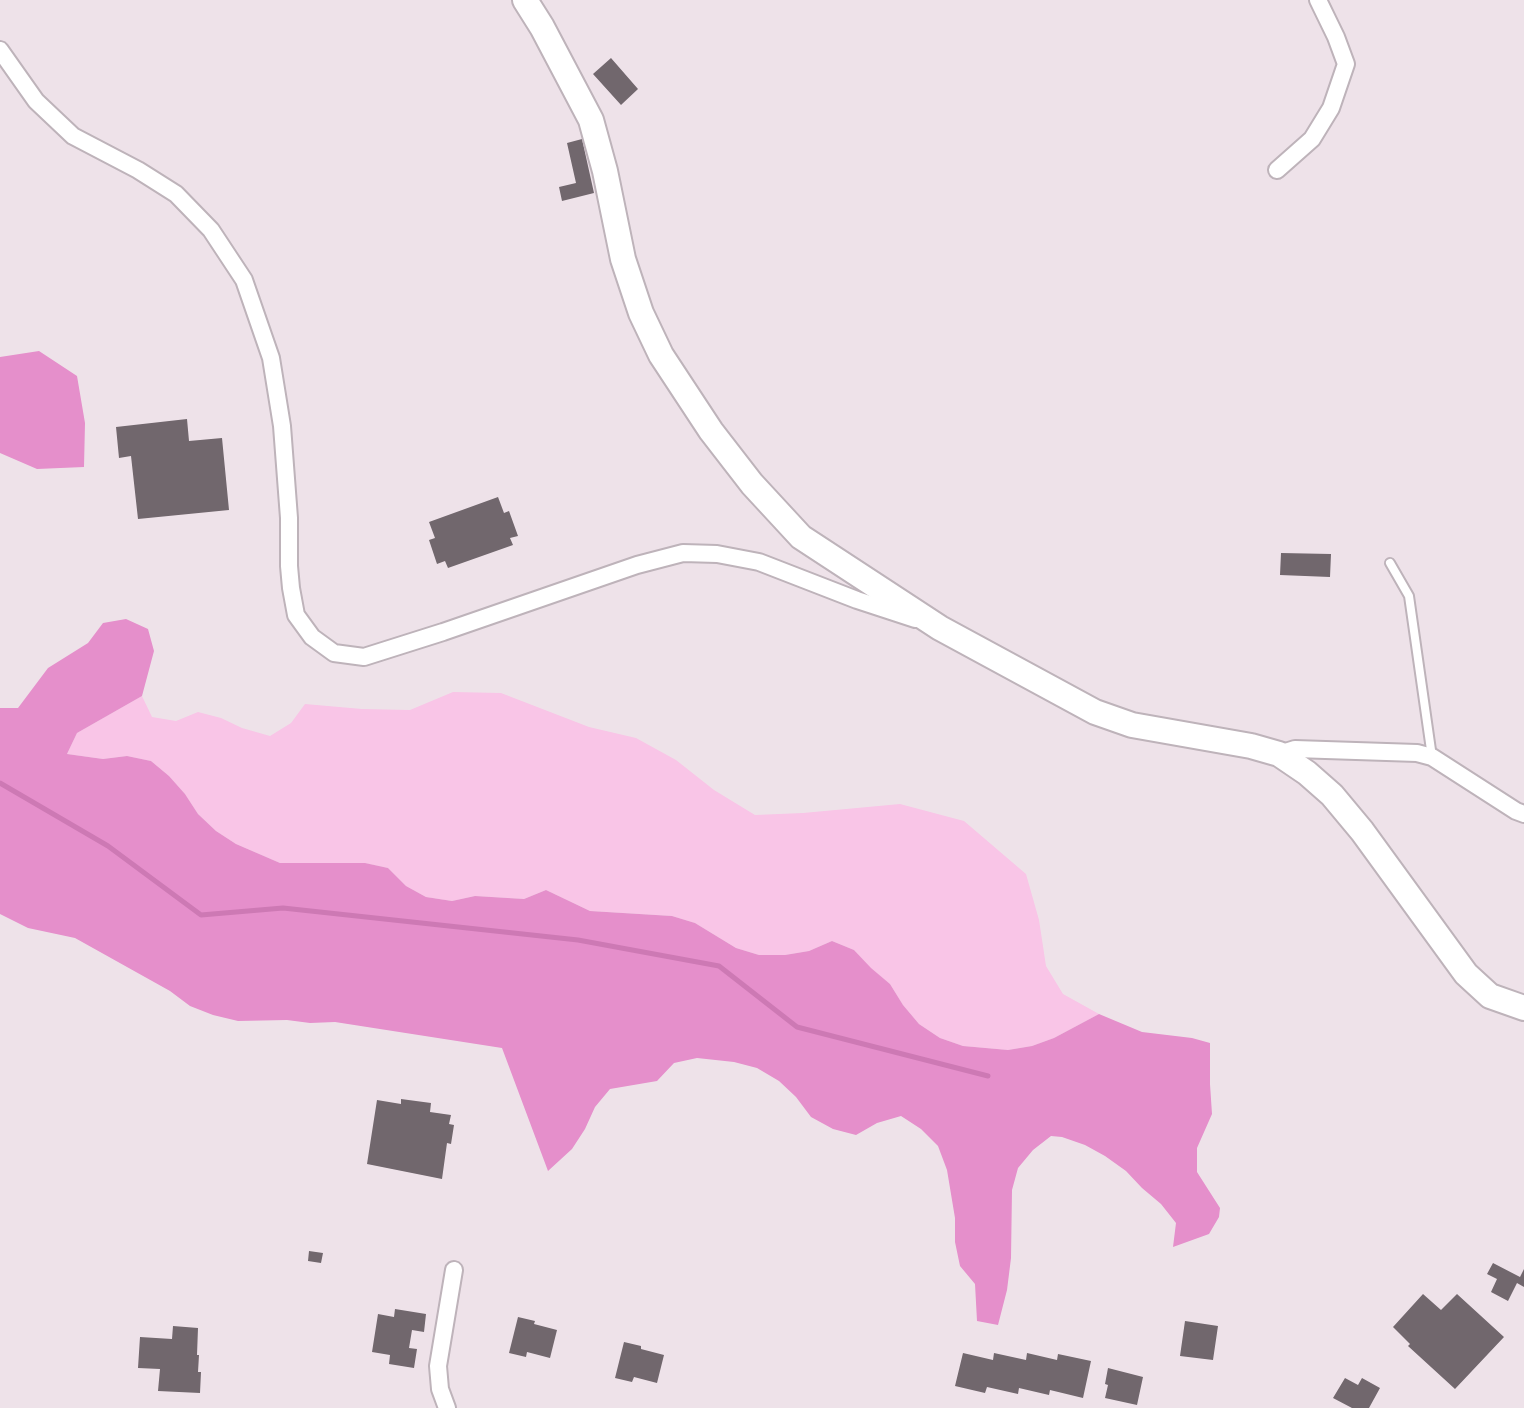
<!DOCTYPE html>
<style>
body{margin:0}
canvas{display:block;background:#eee2e9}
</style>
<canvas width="1524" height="1408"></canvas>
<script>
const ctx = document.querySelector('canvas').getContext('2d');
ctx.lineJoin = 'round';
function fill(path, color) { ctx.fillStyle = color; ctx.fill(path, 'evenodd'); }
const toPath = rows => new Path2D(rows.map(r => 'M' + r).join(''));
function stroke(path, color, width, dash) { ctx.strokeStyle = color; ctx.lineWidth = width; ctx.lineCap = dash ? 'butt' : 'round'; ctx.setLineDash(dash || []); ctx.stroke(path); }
fill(toPath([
 [453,692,501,693,589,727,636,738,676,760,714,790,755,815,803,813,900,804,964,821,1026,874,1039,920,1046,966,1063,994,1099,1014,1054,1038,1032,1046,1008,1050,963,1046,940,1038,919,1024,903,1005,890,984,870,968,854,950,832,941,809,951,785,955,759,955,736,948,695,923,672,916,590,911,546,890,524,899,475,896,452,901,426,897,406,886,388,868,364,863,280,863,236,844,216,831,198,814,185,794,169,776,151,761,127,756,103,759,67,754,77,733,142,696,152,717,176,721,198,712,221,718,242,728,270,736,291,723,305,704,362,709,410,710]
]), '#f9c5e7');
fill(toPath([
 [39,351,77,376,85,423,84,467,37,469,0,453,0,357],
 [126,619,148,629,154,651,142,696,77,733,67,754,103,759,127,756,151,761,169,776,185,794,198,814,216,831,236,844,280,863,365,863,388,868,406,886,426,897,452,901,475,896,524,899,546,890,590,911,672,916,695,923,736,948,759,955,785,955,809,951,832,941,854,950,871,968,890,984,903,1005,919,1024,940,1038,963,1046,1008,1050,1032,1046,1054,1038,1099,1014,1142,1032,1192,1038,1210,1043,1210,1084,1212,1114,1197,1148,1197,1172,1220,1208,1219,1217,1209,1234,1173,1247,1176,1223,1161,1204,1142,1188,1126,1171,1105,1156,1085,1145,1062,1137,1051,1136,1033,1150,1018,1168,1012,1190,1011,1258,1007,1290,998,1325,977,1321,975,1284,960,1266,955,1242,955,1218,947,1170,938,1146,921,1129,901,1116,877,1123,856,1135,833,1129,811,1117,796,1097,779,1081,757,1068,734,1062,697,1058,674,1063,657,1081,610,1089,595,1107,585,1129,572,1149,548,1171,502,1048,335,1022,310,1023,287,1020,238,1021,213,1015,190,1006,170,991,75,938,28,928,0,914,0,708,18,708,48,668,88,643,103,623]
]), '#e58fcb');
stroke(toPath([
 [0,783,108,846,201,915,283,908,578,940,719,966,797,1027,988,1076]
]), '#cd79b4', 5);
fill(toPath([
 [611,58,638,89,621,105,593,74],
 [582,139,594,193,562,201,559,187,576,183,567,143],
 [187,419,189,441,222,438,229,510,138,519,131,456,119,458,116,427],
 [498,497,504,513,509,511,518,536,510,538,513,545,448,568,445,561,437,564,429,540,435,538,429,522],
 [1281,553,1331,554,1330,577,1280,575],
 [401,1099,431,1103,430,1112,451,1115,449,1124,454,1125,451,1144,447,1143,442,1179,367,1164,377,1100,401,1104],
 [309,1251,323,1253,321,1263,308,1261],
 [1493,1263,1520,1277,1524,1269,1524,1287,1517,1283,1508,1301,1491,1292,1497,1279,1487,1274],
 [1423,1294,1441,1310,1457,1294,1504,1337,1455,1389,1408,1346,1410,1344,1393,1327],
 [395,1309,426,1314,424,1332,412,1330,409,1348,417,1349,414,1368,389,1364,390,1355,372,1352,378,1314,394,1317],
 [518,1317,535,1321,534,1324,557,1330,550,1358,527,1352,526,1357,509,1353],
 [1185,1321,1218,1326,1213,1360,1180,1356],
 [173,1326,198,1328,197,1355,199,1355,198,1372,201,1372,200,1393,158,1391,160,1369,138,1368,140,1337,172,1339],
 [624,1342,641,1346,641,1349,664,1355,657,1383,634,1377,632,1382,615,1378],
 [963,1353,993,1360,994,1353,1026,1360,1027,1353,1057,1360,1058,1354,1091,1361,1083,1398,1050,1390,1049,1395,1019,1388,1018,1394,987,1387,985,1393,955,1386],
 [1108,1368,1143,1377,1137,1405,1105,1398,1108,1385,1105,1384],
 [1345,1378,1358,1385,1362,1378,1380,1388,1369,1408,1352,1408,1333,1398]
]), '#71676d');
const lane = toPath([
 [1390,563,1409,596,1432,757]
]);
const street = toPath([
 [0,50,36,101,73,136,138,170,176,194,211,230,244,280,271,358,282,426,289,518,289,566,291,588,296,615,312,637,334,653,364,657,443,632,637,565,683,553,717,554,759,562,857,600,915,619],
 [1277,170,1312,139,1331,108,1346,64,1336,37,1318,0],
 [1279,754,1295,749,1417,753,1432,757,1516,811,1524,814],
 [447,1408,440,1389,438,1366,454,1270]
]);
const secondary = toPath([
 [525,0,542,27,591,120,605,171,623,259,641,313,661,355,711,431,752,484,801,537,940,628,1095,712,1132,725,1251,746,1279,754,1307,773,1332,795,1362,831,1466,974,1490,996,1524,1008]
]);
stroke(lane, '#beb3ba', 12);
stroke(street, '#beb3ba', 20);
stroke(secondary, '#beb3ba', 28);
stroke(lane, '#fff', 8);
stroke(street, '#fff', 16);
stroke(secondary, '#fff', 24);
</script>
